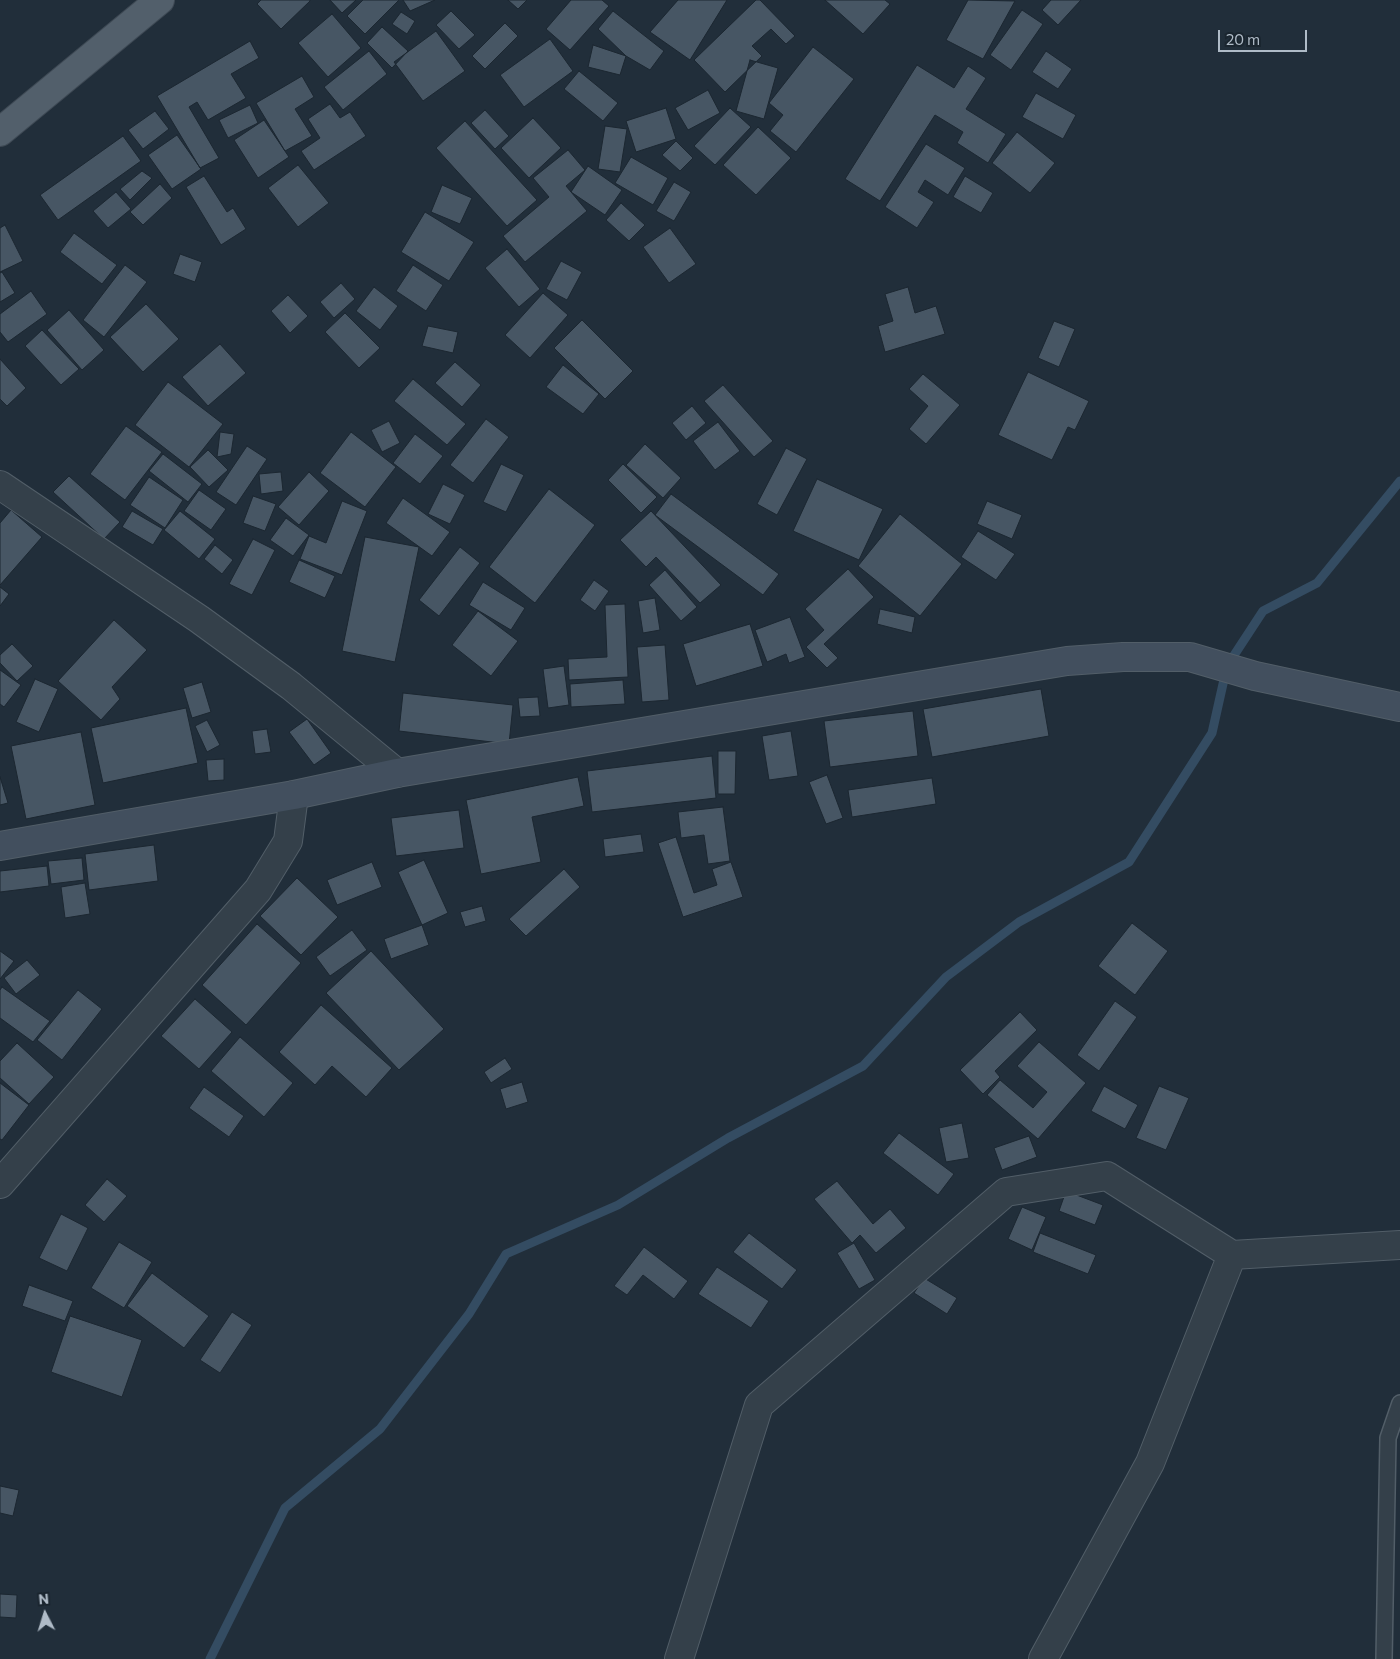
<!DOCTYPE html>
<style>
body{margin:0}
#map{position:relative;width:1400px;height:1659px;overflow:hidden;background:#212e3a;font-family:Commissioner,sans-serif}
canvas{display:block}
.north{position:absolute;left:20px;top:1589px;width:50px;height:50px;-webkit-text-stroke:4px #1a252f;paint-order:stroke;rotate:355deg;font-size:14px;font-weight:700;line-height:20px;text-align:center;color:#afbbc7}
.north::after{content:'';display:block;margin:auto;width:18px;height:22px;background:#afbbc7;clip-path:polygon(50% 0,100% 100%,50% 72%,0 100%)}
.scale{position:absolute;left:1218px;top:30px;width:89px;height:22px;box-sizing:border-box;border:2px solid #afbbc7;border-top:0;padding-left:6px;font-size:15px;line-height:18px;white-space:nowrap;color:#afbbc7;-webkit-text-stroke:4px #1a252f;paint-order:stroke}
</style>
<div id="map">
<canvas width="1400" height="1659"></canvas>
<div class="north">N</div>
<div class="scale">20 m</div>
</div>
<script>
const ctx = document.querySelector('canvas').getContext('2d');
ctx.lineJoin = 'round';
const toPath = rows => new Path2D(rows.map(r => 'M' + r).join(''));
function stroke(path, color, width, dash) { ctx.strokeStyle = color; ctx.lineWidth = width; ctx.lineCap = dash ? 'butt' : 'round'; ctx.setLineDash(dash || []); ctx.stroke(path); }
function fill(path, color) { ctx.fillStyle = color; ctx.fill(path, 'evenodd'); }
stroke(toPath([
 [210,1659,285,1508,380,1429,469,1314,506,1254,618,1205,728,1138,863,1066,946,977,1019,922,1129,862,1212,733,1227,666,1263,611,1317,583,1400,481]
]), '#344c62', 9);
const building = toPath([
 [261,0,310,0,310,1,281,29,257,4,261,0],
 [330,0,356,0,342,13,330,0],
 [363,0,399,0,365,34,347,16,363,0],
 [403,0,435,0,410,11,403,0],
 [508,0,527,0,518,9,508,0],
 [571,0,602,0,609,6,570,50,546,29,571,0],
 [678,0,727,0,690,60,650,32,678,0],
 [756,0,760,0,795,36,786,44,771,29,752,46,762,56,725,92,694,60,756,0],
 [825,0,885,0,890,4,863,34,825,0],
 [968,0,1015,1,983,59,946,40,968,0],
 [1051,0,1081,0,1058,25,1042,10,1051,0],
 [1022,10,1043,24,1011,70,990,55,1022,10],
 [451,11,475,35,459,49,436,25,451,11],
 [613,11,664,51,650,70,626,56,598,29,613,11],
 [401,12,415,21,407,34,392,24,401,12],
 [332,14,361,48,328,77,298,43,332,14],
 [505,23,518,36,485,69,472,56,505,23],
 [382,27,408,51,392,68,367,43,382,27],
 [436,31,465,71,423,101,394,62,436,31],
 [550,39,573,71,524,107,500,75,550,39],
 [250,41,259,58,231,74,246,98,208,120,197,102,189,107,219,158,200,168,157,96,250,41],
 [593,45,626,56,620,75,588,67,593,45],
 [813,47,854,79,796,152,770,131,783,115,769,103,813,47],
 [369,51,387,74,343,110,324,87,369,51],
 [1046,51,1072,69,1058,89,1032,72,1046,51],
 [750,60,778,68,764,119,736,111,750,60],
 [917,65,954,88,968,66,986,78,966,109,1006,134,988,163,957,143,963,132,935,115,880,201,845,179,917,65],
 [579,71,618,103,603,121,564,89,579,71],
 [302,76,314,97,295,109,312,136,285,151,256,103,302,76],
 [708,90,720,113,688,130,675,108,708,90],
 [1036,93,1076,115,1063,139,1022,117,1036,93],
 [330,104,340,118,350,112,366,136,314,170,301,151,320,138,308,119,330,104],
 [250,105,258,123,228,138,219,120,250,105],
 [666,108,676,139,636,152,626,121,666,108],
 [730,108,751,127,715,165,694,146,730,108],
 [485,110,509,136,495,149,471,123,485,110],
 [155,111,169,129,143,149,128,130,155,111],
 [533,118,561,148,529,178,501,148,533,118],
 [264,120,289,157,258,178,234,140,264,120],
 [465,121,537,200,507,226,436,148,465,121],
 [605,126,627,129,620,172,598,169,605,126],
 [758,127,791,158,756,195,723,165,758,127],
 [1017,132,1055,163,1030,193,992,163,1017,132],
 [177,135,201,169,172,189,148,155,177,135],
 [123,136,141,161,58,220,40,195,123,136],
 [676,141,693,158,680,171,662,155,676,141],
 [926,144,965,168,948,195,925,180,918,192,934,202,917,228,885,207,926,144],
 [568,150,585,170,566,186,587,211,525,262,503,236,549,197,533,178,568,150],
 [631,157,668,178,653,205,615,183,631,157],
 [298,165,329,203,298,227,268,188,298,165],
 [588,166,622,190,605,215,571,192,588,166],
 [142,171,152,178,130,200,120,189,142,171],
 [204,176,227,212,233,208,246,229,221,245,186,187,204,176],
 [965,176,993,193,981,213,953,197,965,176],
 [674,182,691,192,674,221,656,211,674,182],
 [160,184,172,198,143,225,130,212,160,184],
 [442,185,472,198,460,224,431,212,442,185],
 [116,192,131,209,108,228,93,211,116,192],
 [621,203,645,225,629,241,606,220,621,203],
 [425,212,474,242,449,281,401,252,425,212],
 [5,225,23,261,0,272,0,228,5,225],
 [670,228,696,264,669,283,643,247,670,228],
 [74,233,117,265,102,284,60,252,74,233],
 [507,249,540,289,519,307,485,268,507,249],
 [180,254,202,262,195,282,173,274,180,254],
 [561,261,582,272,567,300,546,289,561,261],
 [125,265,147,282,104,337,83,320,125,265],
 [413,265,443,285,426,311,396,291,413,265],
 [2,272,15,293,0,302,0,273,2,272],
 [341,283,355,299,334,318,320,302,341,283],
 [374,287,398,306,380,330,356,311,374,287],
 [908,287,915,313,936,306,945,334,885,352,878,326,893,321,885,294,908,287],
 [31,291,47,314,8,342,0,332,0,314,31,291],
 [543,293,568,315,530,358,505,335,543,293],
 [288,295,308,316,290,333,271,311,288,295],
 [146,304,179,339,143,372,110,337,146,304],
 [69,310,104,350,82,370,47,330,69,310],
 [345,313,380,348,359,368,325,332,345,313],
 [582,320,633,371,605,399,554,348,582,320],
 [1054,321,1075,329,1059,367,1038,358,1054,321],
 [428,326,458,332,453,353,422,346,428,326],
 [42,330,79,369,61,385,25,346,42,330],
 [220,344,246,373,208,406,182,377,220,344],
 [0,359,26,388,7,406,0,399,0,359],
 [455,362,481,385,462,407,435,383,455,362],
 [563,365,599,394,583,414,546,387,563,365],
 [1028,372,1089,401,1075,430,1068,427,1052,460,998,435,1028,372],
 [923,374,960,405,926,444,909,429,928,406,909,389,923,374],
 [413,379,466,424,447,445,394,401,413,379],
 [168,382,223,424,189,467,135,425,168,382],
 [723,385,773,441,754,457,704,401,723,385],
 [692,406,706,423,686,440,672,423,692,406],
 [486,419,509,437,473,483,450,465,486,419],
 [389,421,400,443,382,452,371,430,389,421],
 [718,422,740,451,715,470,693,441,718,422],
 [126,426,162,452,125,500,90,474,126,426],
 [220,432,234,434,231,454,217,457,220,432],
 [351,432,396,467,365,507,320,473,351,432],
 [415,434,443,456,420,484,393,463,415,434],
 [645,444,681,478,663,498,626,465,645,444],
 [247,446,267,459,236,505,216,492,247,446],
 [786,448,807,459,777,515,757,504,786,448],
 [208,450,228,470,209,487,190,467,208,450],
 [163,454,202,484,188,502,149,471,163,454],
 [501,464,524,475,506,512,483,502,501,464],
 [623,464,657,497,641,513,608,480,623,464],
 [281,472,283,491,261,494,259,474,281,472],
 [309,472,329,491,299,525,278,507,309,472],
 [69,476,120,522,104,539,53,492,69,476],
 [149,477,183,500,165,528,130,505,149,477],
 [817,479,883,509,859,560,793,531,817,479],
 [443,484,465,495,450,524,428,514,443,484],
 [549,489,595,525,535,603,489,567,549,489],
 [199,490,226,509,211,530,184,511,199,490],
 [671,494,779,574,763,595,655,515,671,494],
 [253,496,276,504,265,531,243,523,253,496],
 [403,498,450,532,432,556,386,523,403,498],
 [342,501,367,511,342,575,300,559,309,536,326,543,342,501],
 [987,501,1022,515,1012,539,977,524,987,501],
 [11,510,42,537,0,585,0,523,11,510],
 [132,511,163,529,153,545,122,527,132,511],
 [180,511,215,539,199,559,164,530,180,511],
 [651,511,721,585,700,603,656,557,646,567,620,540,651,511],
 [900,514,962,564,920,616,858,566,900,514],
 [286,518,309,535,293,556,270,540,286,518],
 [978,531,1015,554,996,580,961,557,978,531],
 [365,537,419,547,395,662,342,651,365,537],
 [253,539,275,550,252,595,229,584,253,539],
 [215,545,233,560,222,574,204,559,215,545],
 [460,547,480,563,439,616,419,600,460,547],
 [299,560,335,576,325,598,289,582,299,560],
 [848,569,874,597,824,644,838,658,827,668,806,647,824,630,805,609,848,569],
 [665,570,697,607,681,621,649,585,665,570],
 [594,580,609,591,595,611,580,600,594,580],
 [483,582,525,608,511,630,469,605,483,582],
 [0,587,9,594,0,606,0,587],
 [655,598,660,630,643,633,638,601,655,598],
 [625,604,628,677,569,680,568,659,607,657,605,605,625,604],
 [880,609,915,617,912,633,877,624,880,609],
 [478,611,518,641,491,676,452,645,478,611],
 [790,617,805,657,789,663,786,654,767,662,755,630,790,617],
 [114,620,147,650,112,687,120,699,101,720,58,681,114,620],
 [750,624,763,666,696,686,683,644,750,624],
 [12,644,33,666,17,681,0,663,0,655,12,644],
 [665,645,669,700,642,702,637,647,665,645],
 [564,666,569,705,548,708,543,669,564,666],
 [0,670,21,685,4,707,0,704,0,670],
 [35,679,58,689,39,732,16,722,35,679],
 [623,680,625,704,571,707,570,684,623,680],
 [202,682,211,712,192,718,183,688,202,682],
 [1041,689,1049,736,932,757,923,709,1041,689],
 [403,693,513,705,509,744,399,731,403,693],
 [538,697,540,716,520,717,518,698,538,697],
 [186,708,198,763,103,783,91,728,186,708],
 [913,711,918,756,830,767,824,721,913,711],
 [307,719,331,753,314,765,289,732,307,719],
 [207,720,220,745,207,752,195,726,207,720],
 [267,729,271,752,255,754,252,731,267,729],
 [791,731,798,776,769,780,762,736,791,731],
 [81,732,95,805,26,819,11,746,81,732],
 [718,751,736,751,735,794,718,794,718,751],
 [712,756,716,798,592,812,587,771,712,756],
 [224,759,224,780,208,781,206,760,224,759],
 [827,775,843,818,826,824,809,782,827,775],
 [0,777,8,803,0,805,0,777],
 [578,777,584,806,532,817,541,862,481,874,466,800,578,777],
 [932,778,936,804,852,817,848,790,932,778],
 [723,807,730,861,708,864,704,835,681,838,678,812,723,807],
 [459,810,464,848,396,856,391,818,459,810],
 [641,834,644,852,605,857,603,839,641,834],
 [676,837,694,893,717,885,712,869,731,862,743,897,683,917,658,843,676,837],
 [154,845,158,881,89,890,85,854,154,845],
 [82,858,84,880,51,884,48,861,82,858],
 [424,860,448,913,422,925,398,872,424,860],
 [372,862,382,887,337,905,327,880,372,862],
 [47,866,49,886,0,892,0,871,47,866],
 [564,869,580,887,526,936,509,919,564,869],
 [297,878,338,917,301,955,260,916,297,878],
 [85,883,90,914,65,918,61,887,85,883],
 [482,906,486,921,465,927,460,912,482,906],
 [1132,923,1168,951,1135,995,1098,966,1132,923],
 [257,924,301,963,246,1025,202,985,257,924],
 [422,925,429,945,391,959,384,939,422,925],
 [352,930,367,950,330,976,316,957,352,930],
 [0,951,14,961,0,979,0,951],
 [371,951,444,1029,399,1070,326,993,371,951],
 [27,960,40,975,16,994,4,978,27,960],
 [2,987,50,1021,33,1042,0,1018,0,990,2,987],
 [78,990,102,1009,62,1060,37,1040,78,990],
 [195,999,232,1032,199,1069,161,1036,195,999],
 [1115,1001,1137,1017,1099,1071,1077,1055,1115,1001],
 [321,1005,392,1068,366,1097,332,1066,315,1085,279,1052,321,1005],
 [1020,1012,1037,1030,995,1071,1000,1077,983,1094,960,1070,1020,1012],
 [240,1037,293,1083,264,1117,211,1071,240,1037],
 [1039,1042,1086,1083,1038,1139,987,1095,1000,1080,1033,1108,1047,1092,1017,1066,1039,1042],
 [17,1043,54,1077,29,1104,0,1078,0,1061,17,1043],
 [505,1058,512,1069,491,1083,484,1072,505,1058],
 [522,1082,528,1102,506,1109,500,1089,522,1082],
 [0,1083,29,1105,2,1140,0,1139,0,1083],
 [1104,1086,1138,1105,1125,1129,1091,1111,1104,1086],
 [1159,1086,1189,1098,1166,1150,1136,1138,1159,1086],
 [204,1087,244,1116,229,1137,189,1108,204,1087],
 [962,1123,969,1158,946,1162,939,1128,962,1123],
 [899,1133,954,1174,938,1195,883,1153,899,1133],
 [1029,1136,1037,1157,1002,1170,994,1148,1029,1136],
 [107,1179,127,1196,104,1222,85,1205,107,1179],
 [837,1181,873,1224,890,1209,906,1228,876,1253,860,1235,852,1243,814,1199,837,1181],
 [1066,1191,1103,1205,1095,1225,1059,1211,1066,1191],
 [1022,1207,1046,1217,1032,1250,1008,1239,1022,1207],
 [61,1214,88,1228,67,1271,39,1258,61,1214],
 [749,1233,797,1270,782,1289,733,1252,749,1233],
 [1040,1233,1096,1255,1088,1274,1033,1252,1040,1233],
 [119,1242,152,1262,124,1308,91,1288,119,1242],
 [854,1243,875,1280,859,1289,837,1253,854,1243],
 [644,1247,688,1281,674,1299,643,1275,627,1295,614,1286,644,1247],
 [717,1267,769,1301,751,1328,698,1294,717,1267],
 [152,1273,209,1316,184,1348,127,1306,152,1273],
 [924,1278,957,1298,947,1314,914,1293,924,1278],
 [29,1285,73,1301,65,1321,22,1306,29,1285],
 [232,1312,252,1325,220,1373,200,1360,232,1312],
 [70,1316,142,1340,122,1397,51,1372,70,1316],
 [0,1486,19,1490,13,1516,0,1513,0,1486],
 [0,1594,17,1595,16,1618,0,1617,0,1594]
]);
fill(building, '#475664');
stroke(building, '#1c2731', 1);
const lane = toPath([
 [1384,1659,1388,1438,1400,1403]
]);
const street = toPath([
 [0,485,199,619,291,686,397,773],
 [0,1184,258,890,288,841,294,795],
 [679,1659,759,1405,1006,1192,1107,1176,1232,1255],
 [1043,1659,1150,1463,1232,1255,1400,1245]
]);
const secondary = toPath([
 [0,846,294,795,397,773,1067,661,1123,657,1190,657,1255,676,1400,707]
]);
const primary = toPath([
 [0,132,160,0]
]);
stroke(lane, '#525e68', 18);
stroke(street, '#525e68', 30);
stroke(secondary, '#525e68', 30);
stroke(primary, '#3e4954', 30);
stroke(lane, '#34404a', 15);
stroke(street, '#34404a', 28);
stroke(secondary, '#424f5e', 28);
stroke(primary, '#525f6b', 28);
</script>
